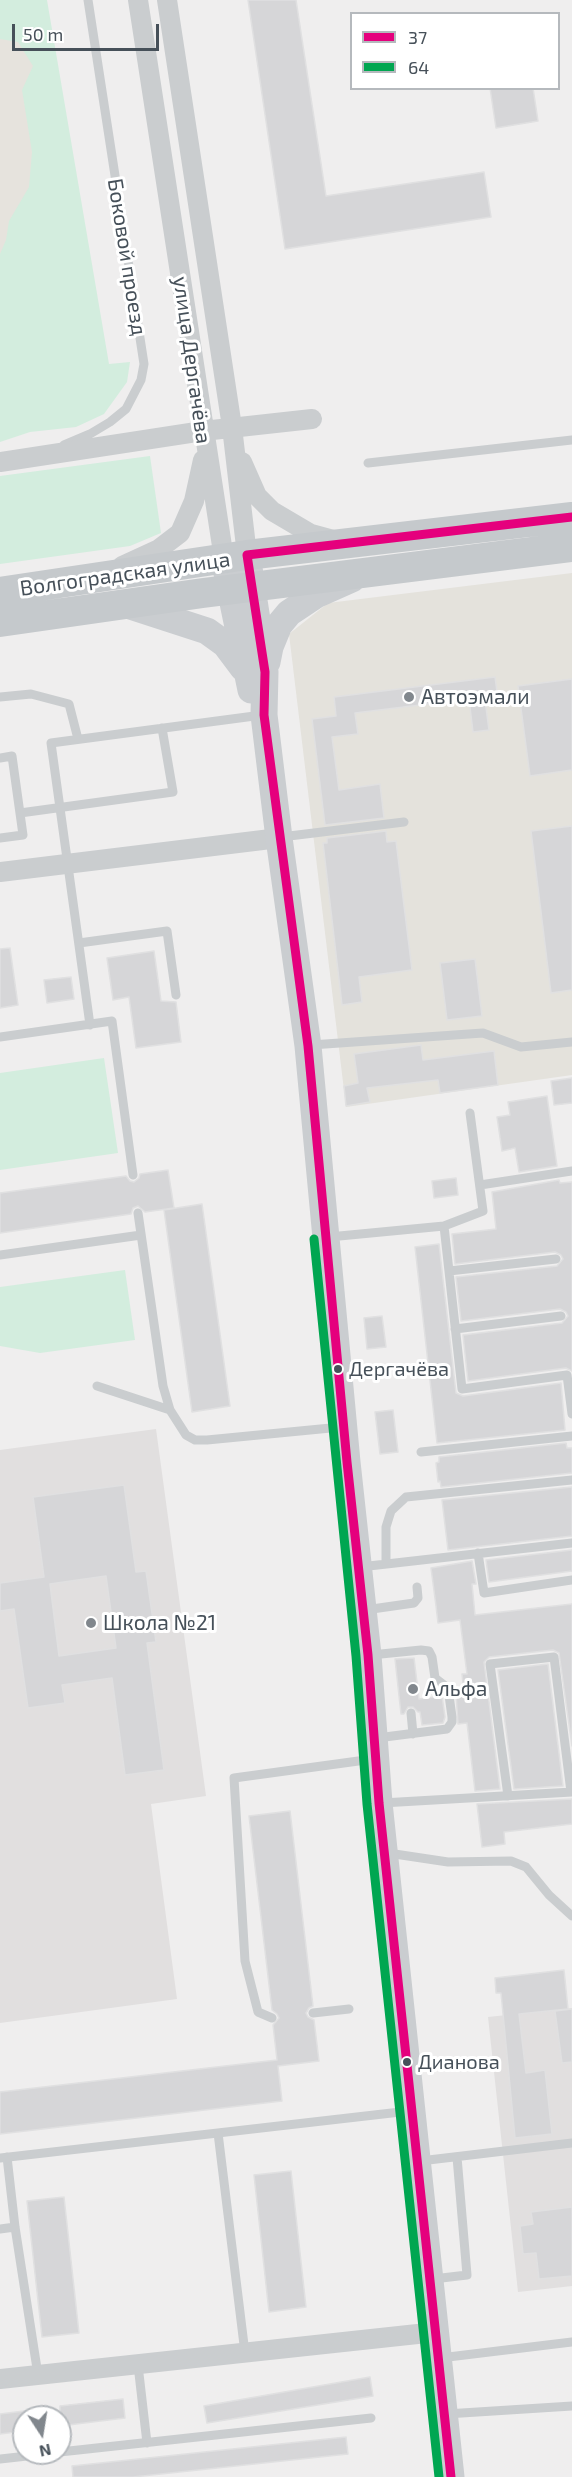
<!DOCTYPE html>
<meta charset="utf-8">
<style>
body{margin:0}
#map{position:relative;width:572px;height:2477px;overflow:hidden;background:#efeeee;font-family:"Exo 2",sans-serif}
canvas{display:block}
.legend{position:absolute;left:350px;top:12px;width:210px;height:78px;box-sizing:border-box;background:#fff;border:2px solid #b5b9bd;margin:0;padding:8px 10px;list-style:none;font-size:18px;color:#465059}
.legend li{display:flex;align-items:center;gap:12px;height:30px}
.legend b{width:30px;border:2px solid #b5b9bd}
.north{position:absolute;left:12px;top:2405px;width:60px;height:60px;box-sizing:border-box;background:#fff;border:2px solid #b5b9bd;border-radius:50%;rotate:168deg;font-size:16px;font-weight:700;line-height:24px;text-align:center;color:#465059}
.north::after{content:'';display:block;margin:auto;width:21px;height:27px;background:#81878d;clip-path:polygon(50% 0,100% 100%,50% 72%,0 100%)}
.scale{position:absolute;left:12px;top:24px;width:147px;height:27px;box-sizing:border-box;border:3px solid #465059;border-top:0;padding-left:8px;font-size:18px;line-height:21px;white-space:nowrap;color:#465059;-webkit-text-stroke:4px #fff;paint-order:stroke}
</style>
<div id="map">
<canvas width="572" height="2477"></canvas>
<ul class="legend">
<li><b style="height:8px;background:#e5007d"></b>37</li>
<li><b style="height:8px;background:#00a651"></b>64</li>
</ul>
<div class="north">N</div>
<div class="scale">50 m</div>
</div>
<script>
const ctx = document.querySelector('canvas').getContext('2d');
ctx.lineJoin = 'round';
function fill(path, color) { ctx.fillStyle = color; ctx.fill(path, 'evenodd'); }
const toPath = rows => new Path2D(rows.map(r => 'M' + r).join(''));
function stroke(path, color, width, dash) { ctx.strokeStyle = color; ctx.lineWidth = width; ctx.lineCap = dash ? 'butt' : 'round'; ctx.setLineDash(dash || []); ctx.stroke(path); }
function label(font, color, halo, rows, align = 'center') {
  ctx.font = font + ' "Exo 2",sans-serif'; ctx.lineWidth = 6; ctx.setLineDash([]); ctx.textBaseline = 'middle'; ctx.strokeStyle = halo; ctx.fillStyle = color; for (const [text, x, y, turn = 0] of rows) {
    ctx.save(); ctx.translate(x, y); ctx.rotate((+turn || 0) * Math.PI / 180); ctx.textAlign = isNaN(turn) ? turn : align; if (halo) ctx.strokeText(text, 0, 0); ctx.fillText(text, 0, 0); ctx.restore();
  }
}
fill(toPath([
 [572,573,572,1075,346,1107,289,634,328,603]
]), '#e4e2dc');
fill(toPath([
 [156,1429,206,1796,151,1804,177,1999,0,2023,0,1450],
 [572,2008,572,2286,518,2292,488,2017]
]), '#e1dfdf');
fill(toPath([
 [0,0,47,0,109,364,130,362,127,382,104,414,76,427,30,432,0,442],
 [150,456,161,533,130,546,0,564,0,476],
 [104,1058,118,1153,0,1170,0,1073],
 [125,1270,135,1340,40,1353,0,1346,0,1287]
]), '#d3edde');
fill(toPath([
 [0,39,18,42,33,66,22,90,32,152,29,187,9,221,6,240,0,254]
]), '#e6e3dd');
const building = toPath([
 [248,0,296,0,326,196,484,172,491,217,285,249,248,0],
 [490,88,533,88,538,121,496,128,490,88],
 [495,677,498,699,485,700,489,730,473,732,469,699,355,713,358,734,332,737,339,790,380,784,384,818,325,825,312,719,336,716,334,697,495,677],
 [572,679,572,770,530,776,518,686,572,679],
 [572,826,572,990,551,993,531,831,572,826],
 [386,831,387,842,396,841,412,970,359,977,362,1002,342,1005,323,843,327,843,327,838,386,831],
 [10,948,18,1005,0,1008,0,949,10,948],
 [154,951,161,1001,176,1002,181,1042,136,1048,129,997,113,1000,107,958,154,951],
 [475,959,482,1016,447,1020,440,963,475,959],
 [71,977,74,999,47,1003,44,980,71,977],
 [421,1045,423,1060,494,1051,498,1085,440,1093,438,1080,367,1088,370,1102,346,1106,344,1086,358,1083,354,1054,421,1045],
 [572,1078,572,1103,554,1105,551,1081,572,1078],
 [547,1096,557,1166,519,1172,515,1148,502,1151,497,1117,510,1115,508,1102,547,1096],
 [168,1170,174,1208,145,1212,138,1206,133,1208,131,1214,0,1233,0,1193,126,1176,130,1181,134,1182,139,1178,140,1174,168,1170],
 [456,1178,458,1195,434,1198,432,1181,456,1178],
 [559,1180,560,1183,572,1182,572,1371,566,1368,468,1381,463,1335,562,1323,568,1316,566,1312,560,1309,461,1321,456,1277,557,1266,563,1259,561,1255,555,1252,455,1264,452,1234,496,1229,492,1192,559,1180],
 [202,1204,230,1406,192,1412,164,1210,202,1204],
 [439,1244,456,1393,463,1396,561,1383,565,1430,437,1443,415,1247,439,1244],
 [382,1316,386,1347,367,1349,364,1318,382,1316],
 [393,1410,398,1452,380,1454,375,1412,393,1410],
 [566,1443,567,1448,572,1448,572,1473,441,1487,440,1481,438,1482,436,1463,439,1462,439,1457,566,1443],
 [124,1485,136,1572,146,1571,156,1642,147,1643,164,1770,125,1775,112,1678,62,1685,65,1703,28,1708,14,1609,0,1611,0,1583,44,1577,33,1497,124,1485],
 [106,1576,116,1648,59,1656,50,1584,106,1576],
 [572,1487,572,1536,448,1550,442,1500,572,1487],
 [572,1550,572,1571,489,1582,486,1560,572,1550],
 [472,1561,476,1584,472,1584,475,1615,572,1604,572,1746,559,1653,553,1650,489,1657,484,1662,500,1789,475,1791,467,1723,458,1724,456,1694,464,1693,462,1674,467,1674,460,1620,438,1623,436,1606,431,1568,472,1561],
 [414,1658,419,1699,442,1696,445,1717,443,1723,422,1725,420,1712,418,1712,413,1707,408,1707,404,1714,401,1714,395,1659,414,1658],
 [548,1664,563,1786,514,1789,498,1670,548,1664],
 [572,1799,572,1824,504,1832,505,1844,482,1847,477,1804,572,1799],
 [290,1811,313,2006,309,2008,306,2013,308,2017,314,2020,319,2061,278,2066,282,2101,0,2134,0,2092,277,2060,273,2025,279,2018,277,2014,272,2010,249,1816,290,1811],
 [564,1970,568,2009,519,2014,526,2073,545,2070,552,2134,515,2138,501,1993,496,1993,495,1978,564,1970],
 [572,2009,572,2062,562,2063,555,2011,572,2009],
 [291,2171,306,2307,269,2312,254,2175,291,2171],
 [64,2197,79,2333,42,2337,27,2201,64,2197],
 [572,2207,572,2276,539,2279,536,2253,523,2254,520,2226,533,2224,531,2212,572,2207],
 [370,2377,373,2396,207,2423,204,2406,370,2377],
 [123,2399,125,2418,60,2426,60,2406,123,2399],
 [24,2411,24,2431,0,2434,0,2414,24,2411],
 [346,2437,348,2454,133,2477,73,2477,72,2466,346,2437]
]);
fill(building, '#d6d6d8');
stroke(building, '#e0e0e1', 1.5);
stroke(toPath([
 [64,445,90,434,110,422,126,409,141,380,144,364,88,0],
 [368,463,572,440],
 [0,697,31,694,69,704,78,739],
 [0,758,12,756,23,835,0,838],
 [20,813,173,792,162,728],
 [281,837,404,822],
 [79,943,167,931,176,995],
 [90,1025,51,743,262,715],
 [0,1037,112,1021,133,1175],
 [311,1045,483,1033,521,1047,572,1042],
 [480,1185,572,1171],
 [138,1213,163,1386,170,1410,186,1435,195,1440,207,1440,341,1427],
 [444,1226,462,1389,567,1375,572,1414],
 [329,1237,444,1226,483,1211,470,1113],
 [0,1255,141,1235],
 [449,1271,556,1259],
 [455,1329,561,1316],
 [97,1386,170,1410],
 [421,1452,572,1436],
 [478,1553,484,1593,572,1580],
 [386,1564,386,1527,391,1511,406,1497,572,1480],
 [360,1567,572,1543],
 [365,1610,414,1603,418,1598,417,1587],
 [371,1655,421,1650,429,1651,432,1657,435,1678,448,1688,452,1717,452,1722,447,1729,377,1738],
 [411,1713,413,1734],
 [508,1796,490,1664,554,1657,571,1792],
 [382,1803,572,1792],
 [388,1853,448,1862,511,1861,526,1867,549,1895,572,1916],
 [313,2013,349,2009],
 [272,2018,258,2012,245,1961,234,1778,373,1759],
 [218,2133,245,2353],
 [7,2157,15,2227,38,2375],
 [0,2158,409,2111],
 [420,2161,572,2143],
 [0,2229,15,2227],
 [433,2279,467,2275,457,2157],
 [440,2358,572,2342],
 [138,2365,147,2443],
 [446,2414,572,2406],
 [60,2452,371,2418],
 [0,2459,54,2453]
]), '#cacdcf', 9);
stroke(toPath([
 [138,0,224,559],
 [167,0,232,427,247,555],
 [0,462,203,431,312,419],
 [242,462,257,496,272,511,311,534,333,540],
 [122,566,159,549,180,533,194,501,203,460],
 [0,872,279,838],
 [0,2379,436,2332]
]), '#cacdcf', 20);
stroke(toPath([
 [247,555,265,672,264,715,279,838,308,1046,347,1462,368,1655,379,1803,451,2477],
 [224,559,251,690],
 [127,605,207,631,225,644,243,668],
 [267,662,270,647,279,625,289,613,316,595,352,579]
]), '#cacdd0', 27);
stroke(toPath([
 [0,592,247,555,572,517],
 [0,622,203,593,572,547]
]), '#c5c9cc', 30);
stroke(toPath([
 [451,2477,379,1803,368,1655,347,1462,308,1046,264,715,265,672,247,555,572,517]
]), '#e5007d', 9);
stroke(toPath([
 [314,1239,356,1656,367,1804,439,2477]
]), '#00a651', 9);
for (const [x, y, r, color] of [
 [409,697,6,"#81878d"],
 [338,1369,5,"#465059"],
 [91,1623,6,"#81878d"],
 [413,1689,6,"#81878d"],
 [407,2062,5,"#465059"]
]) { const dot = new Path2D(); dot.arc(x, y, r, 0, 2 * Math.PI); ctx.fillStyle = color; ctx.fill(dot); stroke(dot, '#fff', 2); }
label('20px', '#465059', '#fff', [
 ["Дергачёва",349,1369],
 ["Дианова",418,2062]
], 'left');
label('21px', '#465059', '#fff', [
 ["Боковой проезд",127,257,81],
 ["улица Дергачёва",192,360,82],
 ["Волгоградская улица",125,574,-8]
]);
label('21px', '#465059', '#fff', [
 ["Автоэмали",421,697],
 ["Школа №21",103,1623],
 ["Альфа",425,1689]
], 'left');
</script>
